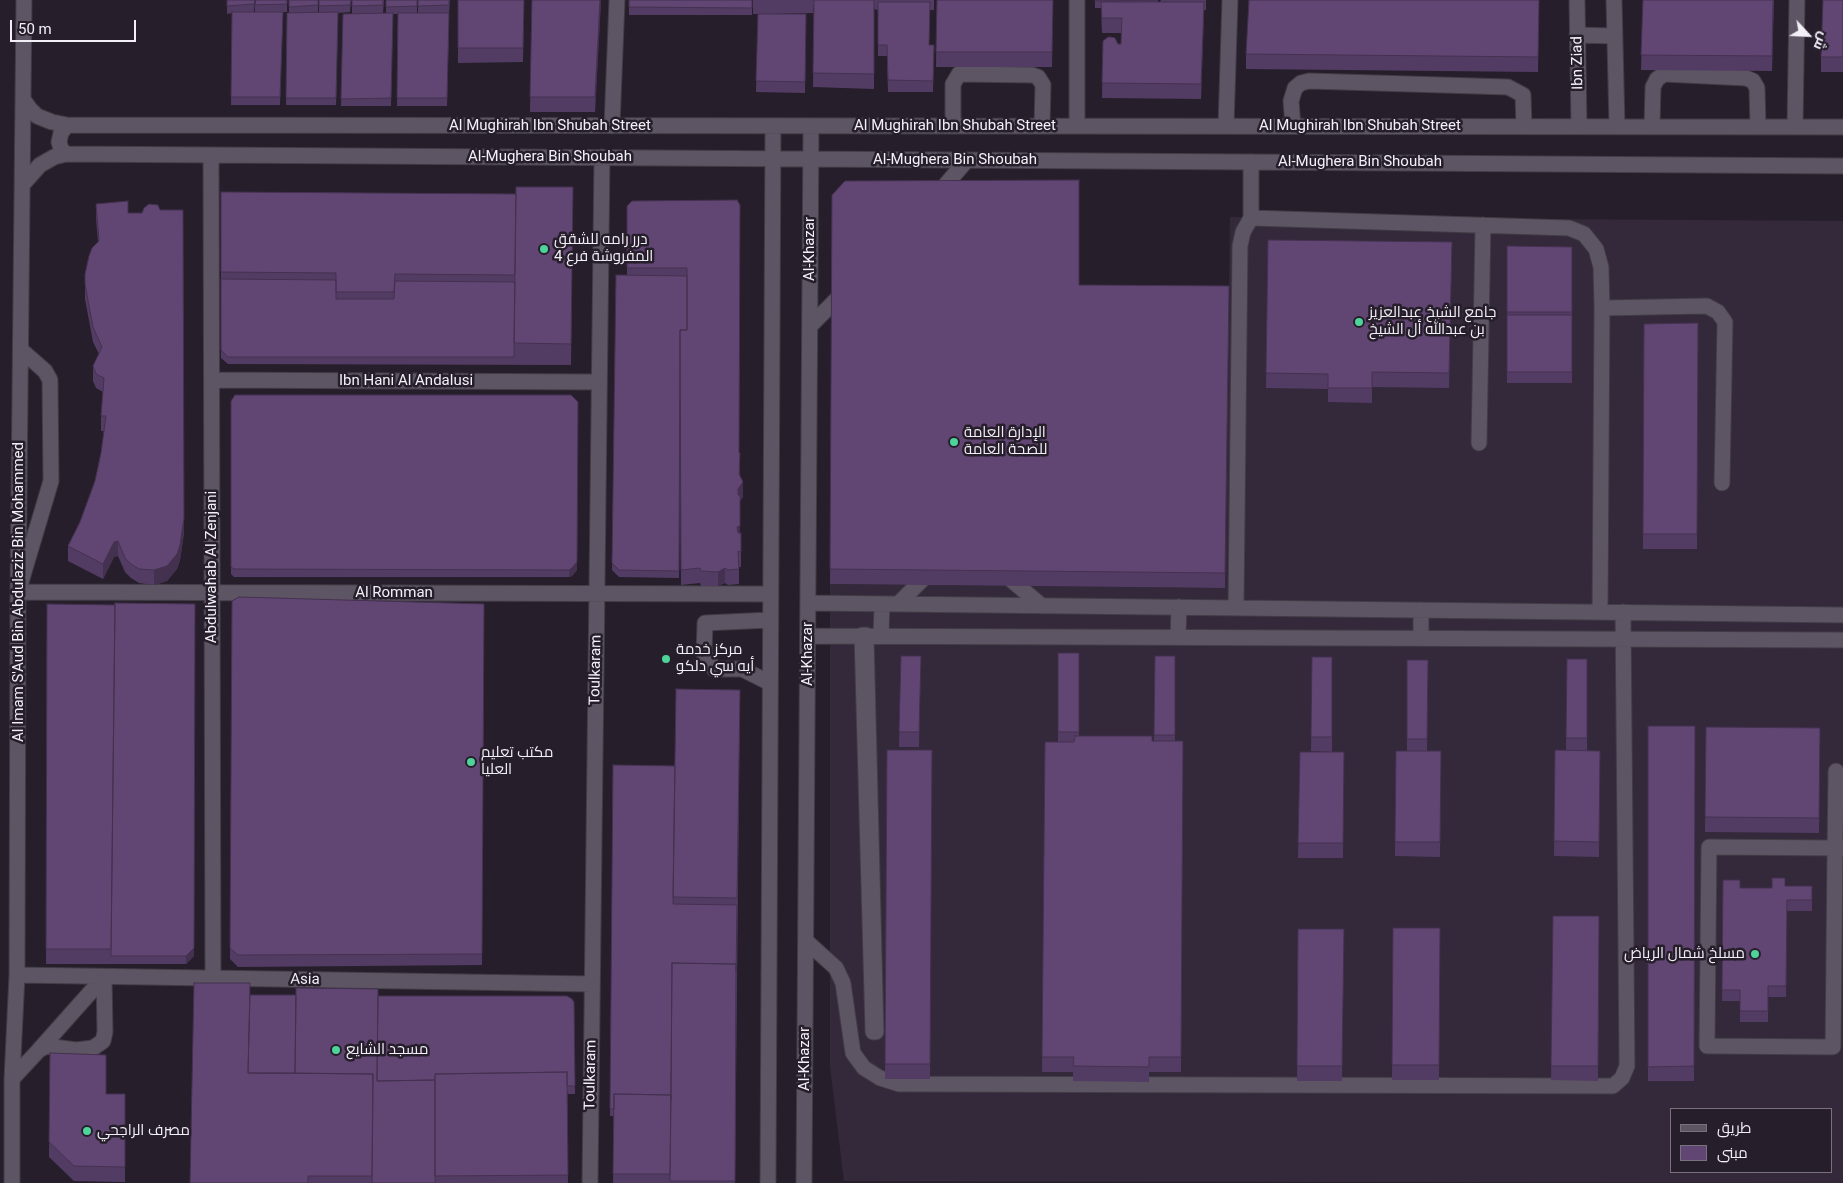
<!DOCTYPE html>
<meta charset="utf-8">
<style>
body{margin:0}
#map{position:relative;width:1843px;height:1183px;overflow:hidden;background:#261f2b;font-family:Roboto,Cairo,sans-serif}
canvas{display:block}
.legend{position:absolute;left:1670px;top:1108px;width:162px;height:65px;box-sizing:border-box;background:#261f2b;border:1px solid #78727d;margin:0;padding:6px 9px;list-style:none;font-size:15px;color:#f3eff7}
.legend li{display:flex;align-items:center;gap:10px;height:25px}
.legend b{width:25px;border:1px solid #78727d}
.north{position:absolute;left:1783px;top:10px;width:50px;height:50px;-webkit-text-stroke:4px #261f2b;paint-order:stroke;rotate:115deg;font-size:14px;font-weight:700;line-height:20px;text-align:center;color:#f3eff7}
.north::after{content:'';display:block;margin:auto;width:18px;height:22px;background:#f3eff7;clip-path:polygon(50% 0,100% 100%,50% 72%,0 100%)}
.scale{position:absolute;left:10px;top:20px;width:126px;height:22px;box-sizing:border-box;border:2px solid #f3eff7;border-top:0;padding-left:6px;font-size:15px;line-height:18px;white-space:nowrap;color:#f3eff7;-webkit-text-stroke:4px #261f2b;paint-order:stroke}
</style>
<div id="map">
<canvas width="1843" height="1183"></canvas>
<ul class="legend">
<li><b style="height:6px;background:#5d5563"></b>طريق</li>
<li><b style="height:14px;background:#614673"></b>مبنى</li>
</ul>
<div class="north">ش</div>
<div class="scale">50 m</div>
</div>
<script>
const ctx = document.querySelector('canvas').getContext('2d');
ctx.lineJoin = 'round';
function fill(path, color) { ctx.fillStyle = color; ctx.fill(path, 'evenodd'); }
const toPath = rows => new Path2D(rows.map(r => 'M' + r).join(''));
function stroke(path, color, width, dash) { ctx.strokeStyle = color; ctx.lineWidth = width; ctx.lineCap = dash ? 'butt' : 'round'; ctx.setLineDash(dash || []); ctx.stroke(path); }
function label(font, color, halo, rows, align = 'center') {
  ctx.font = font + ' Roboto,Cairo,sans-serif'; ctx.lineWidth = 5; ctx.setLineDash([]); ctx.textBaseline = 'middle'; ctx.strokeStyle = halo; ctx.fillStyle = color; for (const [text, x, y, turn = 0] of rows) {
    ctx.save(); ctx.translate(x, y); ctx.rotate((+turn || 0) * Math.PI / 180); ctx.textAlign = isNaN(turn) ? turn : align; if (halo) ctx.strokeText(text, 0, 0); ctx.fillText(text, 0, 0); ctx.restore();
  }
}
fill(toPath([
 [1230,217,1843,221,1843,1183,844,1181,830,1067,830,584,1225,588],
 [1672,1109,1832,1109,1832,1172,1672,1172]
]), '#33293a');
const minor = toPath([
 [1577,0,1579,126],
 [1614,0,1617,126],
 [1577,35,1614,36],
 [23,99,30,109,37,116,52,122,67,125,1843,127],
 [612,126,617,0],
 [953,126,953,84,959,74,1032,75,1038,77,1043,85,1042,126],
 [1077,126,1077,0],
 [1226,126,1230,0],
 [1293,126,1291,101,1295,88,1301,83,1309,81,1508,87,1523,95,1524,126],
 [1652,126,1653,87,1657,79,1664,74,1746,78,1753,81,1757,88,1758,127],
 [1795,127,1797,0],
 [66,154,61,149,59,142,61,133,67,125],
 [211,155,213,978],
 [1251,162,1251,218,1569,228,1584,234,1596,249,1601,267,1602,308,1600,612],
 [23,184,40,165,54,157,66,154,1843,166],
 [936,196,967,160],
 [1602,308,1707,306,1718,312,1725,322,1722,483],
 [810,326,845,291],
 [21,350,45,371,50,380,51,481,18,592,770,594],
 [212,380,599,382],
 [1479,443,1483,225],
 [1003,573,1042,606],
 [808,603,1842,615],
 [898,604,931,571],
 [1236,608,1240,246,1243,232,1251,218],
 [862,635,873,1032,876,1032,866,635],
 [808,636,1841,640],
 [881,636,882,604],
 [1178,637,1179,607],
 [1421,638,1421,610],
 [770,683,742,669,714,669,704,654,705,623,770,620],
 [1836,771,1835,848,1833,1047,1707,1046,1709,847,1835,848,1843,848],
 [806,941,836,968,843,983,853,1053,864,1068,880,1078,899,1084,1613,1086,1622,1078,1627,1066,1623,612],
 [17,975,592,984],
 [39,1050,104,977],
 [12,1079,39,1050,46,1046,76,1050,93,1048,103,1041,105,1032,104,977],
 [12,1183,12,1079,17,975,18,592,24,0],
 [590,1183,602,157],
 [768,1183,773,126],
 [804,1183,811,126]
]);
stroke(minor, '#413c45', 17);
stroke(minor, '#5d5563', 15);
fill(toPath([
 [227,0,255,0,254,12,248,12,255,12,255,5,287,0,287,12,279,12,283,12,280,105,231,105,232,13,227,14],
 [289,0,318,0,318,13,319,13,319,0,351,0,350,12,338,13,336,105,286,105,287,13,289,13],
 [352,0,384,0,383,13,386,13,386,0,417,0,417,13,418,13,418,0,450,0,449,13,447,13,449,21,447,106,397,106,398,14,393,14,391,106,341,106,343,14,352,14],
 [458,0,524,0,523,62,458,63],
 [532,0,601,0,595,112,530,112],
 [629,0,752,0,752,15,629,15],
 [753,0,934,0,934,10,930,10,929,45,934,45,933,92,888,92,887,56,878,56,878,10,874,9,874,89,813,87,814,4,813,13,771,14,806,14,805,93,756,92,758,14,753,14],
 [937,0,1053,0,1052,67,936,67],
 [1095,0,1158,0,1158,2,1160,2,1161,0,1206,0,1206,10,1204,10,1201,99,1102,98,1103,41,1118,44,1121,44,1121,33,1102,33,1101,8,1095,8],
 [1539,0,1538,72,1246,69,1246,54],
 [1643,0,1774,0,1772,71,1641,70],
 [1843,0,1843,72,1821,72,1821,57],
 [573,187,571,365,228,364,221,358,221,192,516,194],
 [832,195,1079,285,1229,286,1225,588,830,584],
 [737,200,739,453,740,468,740,476,743,497,740,501,740,533,741,548,741,567,739,567,739,584,728,585,725,583,718,586,701,586,700,583,681,585,680,345,679,578,619,577,612,570,616,275,627,275,627,206],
 [96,204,128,213,184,533,180,560,177,569,167,581,154,585,139,583,131,578,125,572,118,556,114,557,103,579,68,561,68,546,80,522,95,481,101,453,104,431,101,431,101,416,103,392,96,388,93,381,93,366,99,354,93,342,85,299,85,274,98,242,96,219],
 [1268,240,1452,242,1449,388,1372,387,1372,403,1328,402,1328,389,1266,388],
 [1507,246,1572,247,1572,383,1507,383],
 [1698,323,1697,549,1643,549,1644,324],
 [231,401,577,570,572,576,569,577,234,577,231,574],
 [232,601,484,604,482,965,238,967,230,959],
 [47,604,194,956,186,964,46,964],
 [1058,653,1079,653,1079,736,1152,741,1154,741,1155,656,1175,656,1175,741,1183,741,1181,1072,1149,1072,1149,1082,1073,1081,1073,1072,1042,1072,1045,742,1058,742],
 [901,656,921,656,919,747,899,747],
 [1312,657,1332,657,1332,752,1311,751],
 [1567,659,1587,659,1587,751,1600,751,1599,857,1554,856,1555,750,1566,751],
 [1407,660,1428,660,1427,751,1441,751,1440,857,1395,856,1396,751,1407,751],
 [740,690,735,1183,613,1183,614,1116,610,1116,613,765,675,766],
 [1648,726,1695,726,1694,1081,1648,1081],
 [1706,727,1820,728,1819,833,1705,832],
 [887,750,932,750,930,1079,885,1079],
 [1300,752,1344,752,1343,858,1298,858],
 [1723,880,1740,888,1772,888,1785,886,1812,886,1812,911,1787,911,1786,997,1768,997,1768,1022,1740,1022,1740,1001,1722,1001],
 [1553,916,1599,916,1598,1081,1551,1080],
 [1393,928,1440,928,1439,1080,1392,1080],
 [1298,929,1344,929,1342,1081,1297,1081],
 [378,996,574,1002,575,1094,567,1094,568,1183,190,1183],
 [50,1053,106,1094,125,1094,125,1182,74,1181,49,1157]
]), '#533c63');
fill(toPath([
 [600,0,601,0,595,112,595,97],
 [1204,2,1204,17,1201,99,1201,84],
 [578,402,577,570,572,576,569,577],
 [740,453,739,488,743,482,743,497,740,501,740,541,737,542],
 [184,518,184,533,180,560,177,569,167,581,154,585,154,570],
 [118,541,118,556,114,557,103,579,103,564,114,542],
 [725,568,725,583,718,586,718,572],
 [195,611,194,956,186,964,186,956]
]), '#443150');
const building = toPath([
 [227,0,255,0,254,4,227,6,227,0],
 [256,0,287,0,287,4,255,5,256,0],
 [289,0,318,0,318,5,289,7,289,0],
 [319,0,351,0,350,5,319,6,319,0],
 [352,0,383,0,383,5,352,6,352,0],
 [386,0,417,0,417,6,386,7,386,0],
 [418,0,449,0,449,5,418,6,418,0],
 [458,0,524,0,523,48,458,48,458,0],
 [532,0,600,0,595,97,530,97,532,0],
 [629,0,752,0,752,8,629,7,629,0],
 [814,0,874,0,874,74,813,73,814,0],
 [937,0,1053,0,1052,52,936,52,937,0],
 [1095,0,1158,0,1095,1,1095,0],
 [1249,0,1539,0,1538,57,1246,54,1249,0],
 [1643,0,1773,0,1772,56,1641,55,1643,0],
 [1823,0,1843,0,1843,57,1821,57,1823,0],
 [878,2,930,2,929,45,934,45,933,81,888,80,887,45,878,45,878,2],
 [1101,2,1204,2,1201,84,1102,83,1103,41,1108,37,1111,37,1115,38,1118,44,1121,44,1122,18,1102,18,1101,2],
 [232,12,283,12,280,97,231,97,232,12],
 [338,12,336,98,286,98,287,13,338,12],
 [393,13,391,98,341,99,343,14,393,13],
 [398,13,449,13,447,98,397,98,398,13],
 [758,14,806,14,805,82,756,81,758,14],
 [1079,180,1079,285,1229,286,1225,573,830,569,832,195,845,181,1079,180],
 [516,187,573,187,571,344,514,343,516,187],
 [221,192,516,194,515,275,395,274,394,292,336,292,336,273,221,272,221,192],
 [737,200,740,205,739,453,740,453,739,474,743,482,738,489,738,495,740,495,740,526,737,527,738,533,741,533,741,552,738,551,739,569,728,570,725,568,718,572,701,571,700,568,681,570,680,330,687,330,687,268,627,268,627,206,632,201,737,200],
 [128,201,128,213,142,213,144,208,149,204,158,205,160,210,183,210,184,518,180,545,177,554,167,566,154,570,139,569,131,564,125,558,118,541,114,542,103,564,68,546,80,522,95,481,101,453,106,416,101,416,104,378,96,374,93,366,102,347,93,327,85,284,85,274,89,256,92,248,99,241,96,204,128,201],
 [1268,240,1452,242,1449,373,1372,372,1372,388,1328,388,1328,374,1266,373,1268,240],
 [1507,246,1572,247,1572,312,1507,312,1507,246],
 [616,275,687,276,687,330,680,330,679,571,619,570,612,563,616,275],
 [221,279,336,280,336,299,394,299,395,281,515,282,514,357,228,357,221,350,221,279],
 [1507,315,1572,315,1572,372,1507,372,1507,315],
 [1698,323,1697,534,1643,534,1644,324,1698,323],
 [235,395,571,395,578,402,577,562,572,568,569,570,234,569,231,567,231,401,235,395],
 [239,597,484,604,482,954,238,955,230,948,232,601,239,597],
 [115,603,195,604,194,948,186,956,111,956,115,603],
 [47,604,115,605,111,949,46,949,47,604],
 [1058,653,1079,653,1079,732,1058,732,1058,653],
 [901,656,921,656,919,732,899,732,901,656],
 [1155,656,1175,656,1175,735,1154,735,1155,656],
 [1312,657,1332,657,1332,737,1311,737,1312,657],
 [1567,659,1587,659,1587,738,1566,738,1567,659],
 [1407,660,1428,660,1427,739,1407,739,1407,660],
 [676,689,740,690,737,898,673,897,676,689],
 [1648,726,1695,726,1694,1066,1648,1067,1648,726],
 [1706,727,1820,728,1819,818,1705,817,1706,727],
 [1075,736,1152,736,1152,741,1183,741,1181,1057,1149,1057,1149,1067,1073,1066,1074,1057,1042,1057,1045,742,1074,742,1075,736],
 [887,750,932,750,930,1064,885,1064,887,750],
 [1555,750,1600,751,1599,842,1554,841,1555,750],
 [1396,751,1441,751,1440,842,1395,842,1396,751],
 [1300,752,1344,752,1343,843,1298,843,1300,752],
 [613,765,675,766,673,904,737,905,736,971,736,964,672,963,671,1100,671,1095,614,1094,614,1109,610,1109,613,765],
 [1772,878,1785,878,1785,886,1812,886,1812,900,1787,900,1786,986,1768,986,1768,1011,1740,1011,1740,990,1722,990,1723,880,1740,880,1740,888,1772,888,1772,878],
 [1553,916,1599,916,1598,1066,1551,1066,1553,916],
 [1393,928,1440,928,1439,1065,1392,1065,1393,928],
 [1298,929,1344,929,1342,1066,1297,1066,1298,929],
 [672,963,736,964,735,1181,670,1181,672,963],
 [194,983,250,983,248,1073,373,1074,372,1176,308,1176,308,1183,190,1183,194,983],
 [296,988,378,989,377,1081,435,1080,435,1183,372,1183,373,1074,295,1073,296,988],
 [250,995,296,995,295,1073,248,1073,250,995],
 [378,996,567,996,572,999,574,1002,575,1086,567,1086,567,1072,435,1074,435,1080,377,1081,378,996],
 [50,1053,106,1055,106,1094,125,1094,125,1167,74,1166,49,1142,50,1053],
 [567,1072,568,1175,435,1176,435,1074,567,1072],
 [614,1094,671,1095,670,1174,613,1174,614,1094]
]);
fill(building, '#614673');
stroke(building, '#443150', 1);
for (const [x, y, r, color] of [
 [544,249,5,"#4ed39a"],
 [1359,322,5,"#4ed39a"],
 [954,442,5,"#4ed39a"],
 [666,659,5,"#4ed39a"],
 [471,762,5,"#4ed39a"],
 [1755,954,5,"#4ed39a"],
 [336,1050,5,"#4ed39a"],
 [87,1131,5,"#4ed39a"]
]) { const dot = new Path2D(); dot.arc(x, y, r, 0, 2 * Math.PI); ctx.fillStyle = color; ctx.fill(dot); stroke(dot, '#261f2b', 2); }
label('15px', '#f3eff7', '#261f2b', [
 ["Ibn Ziad",1578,63,-91],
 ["Al Mughirah Ibn Shubah Street",550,126],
 ["Al Mughirah Ibn Shubah Street",955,126],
 ["Al Mughirah Ibn Shubah Street",1360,126],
 ["Al-Mughera Bin Shoubah",550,157],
 ["Al-Mughera Bin Shoubah",955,160],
 ["Al-Mughera Bin Shoubah",1360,162],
 ["Al-Khazar",810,249,-90],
 ["Ibn Hani Al Andalusi",406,381],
 ["Abdulwahab Al Zenjani",212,567,-90],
 ["Al Imam S'Aud Bin Abdulaziz Bin Mohammed",19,592,-90],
 ["Al Romman",394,593],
 ["Al-Khazar",808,654,-90],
 ["Toulkaram",596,670,-89],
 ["Asia",305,980,1],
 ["Al-Khazar",805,1059,-90],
 ["Toulkaram",591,1075,-89]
]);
label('15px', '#f3eff7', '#261f2b', [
 ["درر رامه للشقق",554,240],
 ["المفروشة فرع 4",554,257],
 ["جامع الشيخ عبدالعزيز",1369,313],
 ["بن عبدالله أل الشيخ",1369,330],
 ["الإدارة العامة",964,433],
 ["للصحة العامة",964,450],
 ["مركز خدمة",676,650],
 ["أيه سي دلكو",676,667],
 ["مكتب تعليم",481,753],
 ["العليا",481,770],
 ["مسلخ شمال الرياض",1745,954,"right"],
 ["مسجد الشايع",346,1050],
 ["مصرف الراجحي",97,1131]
], 'left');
</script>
